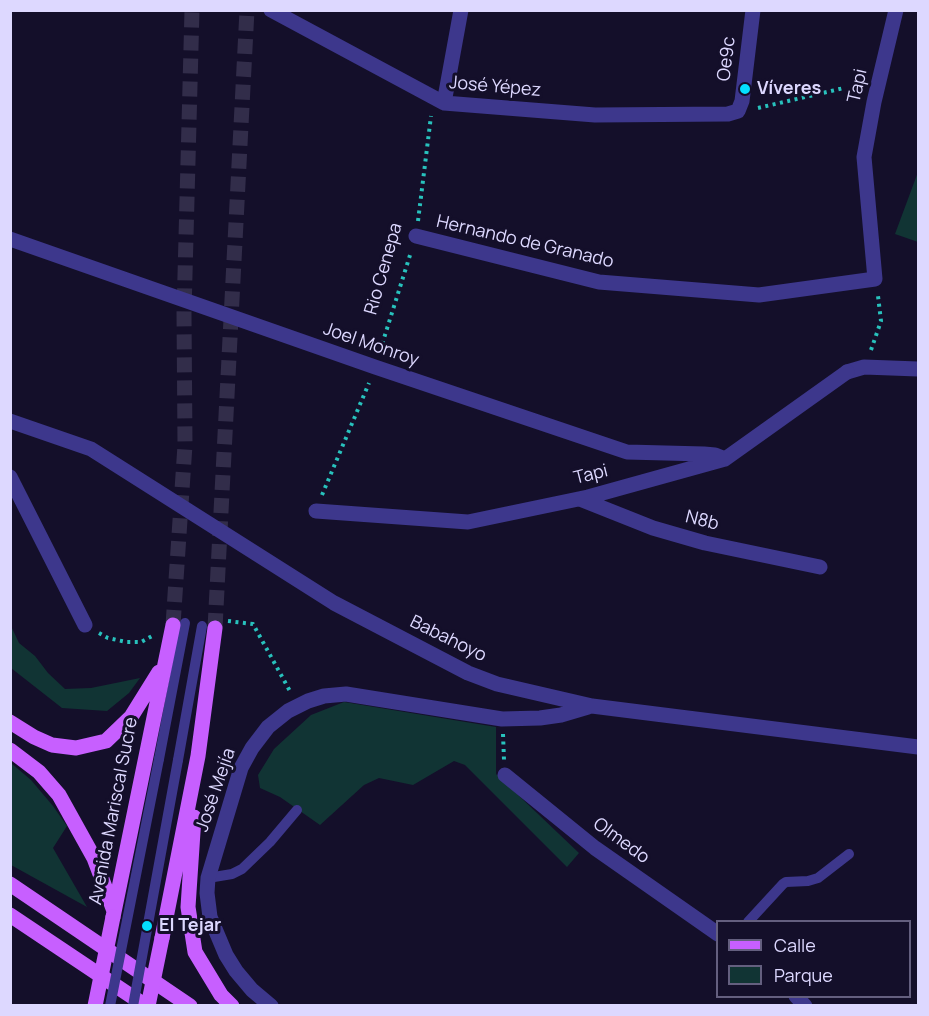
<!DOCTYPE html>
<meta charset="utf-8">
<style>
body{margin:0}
#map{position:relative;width:929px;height:1016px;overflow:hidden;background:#140f2a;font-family:Manrope,sans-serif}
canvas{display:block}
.frame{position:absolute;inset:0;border:12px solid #ddd8ff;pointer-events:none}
.legend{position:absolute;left:716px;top:920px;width:195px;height:78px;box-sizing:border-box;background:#140f2a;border:2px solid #645f7f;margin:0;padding:8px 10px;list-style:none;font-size:18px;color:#ddd8ff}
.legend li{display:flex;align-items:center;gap:12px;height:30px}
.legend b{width:30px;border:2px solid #645f7f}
</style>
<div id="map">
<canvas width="929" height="1016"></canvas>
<div class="frame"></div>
<ul class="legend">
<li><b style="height:8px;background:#c75fff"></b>Calle</li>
<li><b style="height:16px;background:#113434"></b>Parque</li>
</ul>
</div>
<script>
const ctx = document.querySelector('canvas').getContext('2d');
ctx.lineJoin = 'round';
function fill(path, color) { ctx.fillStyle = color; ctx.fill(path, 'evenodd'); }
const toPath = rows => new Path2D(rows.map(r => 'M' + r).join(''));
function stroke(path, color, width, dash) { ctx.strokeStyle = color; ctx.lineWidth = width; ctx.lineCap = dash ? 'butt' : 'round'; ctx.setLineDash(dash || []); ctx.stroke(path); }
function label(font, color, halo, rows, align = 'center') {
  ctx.font = font + ' Manrope,sans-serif'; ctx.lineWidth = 6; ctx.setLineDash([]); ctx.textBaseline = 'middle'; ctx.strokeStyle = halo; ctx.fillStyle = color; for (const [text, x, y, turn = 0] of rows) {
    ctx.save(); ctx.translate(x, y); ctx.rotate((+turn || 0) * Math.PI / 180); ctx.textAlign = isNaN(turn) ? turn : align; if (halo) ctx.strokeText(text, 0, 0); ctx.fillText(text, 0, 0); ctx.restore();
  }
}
fill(toPath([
 [918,172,918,242,895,234],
 [11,626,19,643,35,656,48,673,65,689,91,688,140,678,129,693,107,711,62,708,11,668],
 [344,702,496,727,496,774,579,853,567,867,465,765,454,761,413,785,379,778,364,785,320,825,280,797,260,788,258,775,274,749,311,715],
 [11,763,31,780,53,806,67,826,53,848,87,907,11,865]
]), '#113434');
stroke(toPath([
 [173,625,185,445,184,313,192,10],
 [215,628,247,10]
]), '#322d4a', 15, [15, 8]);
stroke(toPath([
 [758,108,844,88],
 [418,221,431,116],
 [871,350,881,321,878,296],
 [380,351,411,252],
 [322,495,369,383],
 [228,621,253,624,291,693],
 [99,633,108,638,126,642,141,642,154,635],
 [503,734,504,760]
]), '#28c2bd', 4, [3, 4.5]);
stroke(toPath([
 [159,759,185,623],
 [178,760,202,626],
 [208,878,232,874,242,869,270,842,297,810],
 [748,922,783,884,786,882,808,881,818,878,849,854]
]), '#3d378c', 10);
stroke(toPath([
 [847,372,864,367,918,369]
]), '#3d378c', 15);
stroke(toPath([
 [271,10,444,103,595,115,728,114,738,111,742,101,753,10],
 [444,103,461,10],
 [416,236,599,282,759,295,875,279,864,157,874,102,896,10],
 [10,239,375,367,627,452,704,454,715,455,725,459],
 [10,421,91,449,334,603,468,673,497,684,592,706,918,747],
 [10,477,85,625],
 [580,499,653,528,705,543,820,567],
 [316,511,468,522,588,497,725,459,847,372],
 [505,775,595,848,718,934],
 [796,996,805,1006],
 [271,1006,252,990,236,971,226,955,210,917,207,893,208,878,241,768,252,748,268,727,288,711,308,701,324,696,346,694,502,719,540,718,561,715,588,707]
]), '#3d378c', 15);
stroke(toPath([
 [10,722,34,737,52,745,76,748,106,741,131,717,159,672],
 [10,750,39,772,59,795,94,858,114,911],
 [194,817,188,907,195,952,221,995,232,1006],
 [10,884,190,1006],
 [10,915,146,1006],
 [113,917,173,625],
 [162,938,198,756,215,628]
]), '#c75fff', 15);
stroke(toPath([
 [110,1006,159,759],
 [133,1006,178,760]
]), '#3d378c', 10);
stroke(toPath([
 [95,1006,113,917],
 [148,1006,162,938]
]), '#c75fff', 15);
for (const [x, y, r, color] of [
 [745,89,6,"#04dfff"],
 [147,926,6,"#04dfff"]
]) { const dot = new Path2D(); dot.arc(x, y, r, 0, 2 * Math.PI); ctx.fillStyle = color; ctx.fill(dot); stroke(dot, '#140f2a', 2); }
label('18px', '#ddd8ff', '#140f2a', [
 ["Oe9c",727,59,-83],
 ["Tapi",858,86,-77],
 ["José Yépez",495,87,5],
 ["Hernando de Granado",525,242,13],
 ["Rio Cenepa",384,269,-74],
 ["Joel Monroy",371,345,19],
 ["Tapi",591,475,-14],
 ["N8b",702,521,14],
 ["Babahoyo",448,639,26],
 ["José Mejía",216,790,-71],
 ["Avenida Mariscal Sucre",114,811,-79],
 ["Olmedo",621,841,36]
]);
label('bold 18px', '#ddd8ff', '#140f2a', [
 ["Víveres",757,89],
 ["El Tejar",159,926]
], 'left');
</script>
